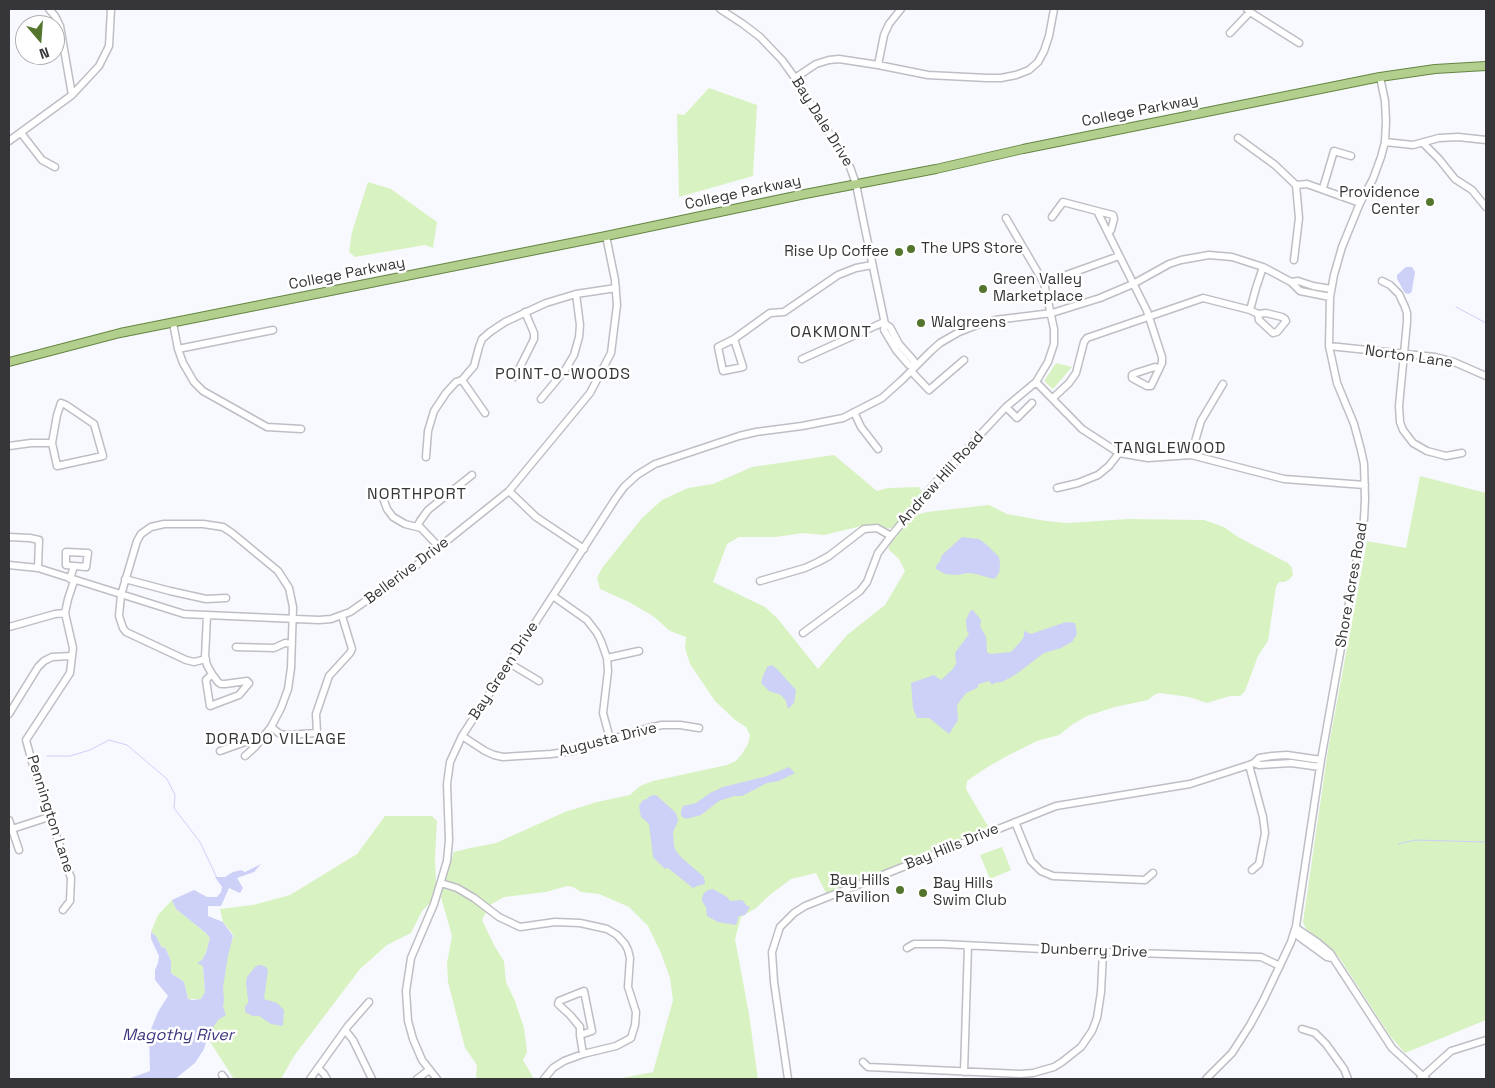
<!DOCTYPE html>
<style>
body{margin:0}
#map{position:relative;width:1495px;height:1088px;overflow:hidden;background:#f8f9ff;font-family:"Space Grotesk",sans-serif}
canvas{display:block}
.frame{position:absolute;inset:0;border:10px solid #363639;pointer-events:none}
.north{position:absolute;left:15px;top:15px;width:50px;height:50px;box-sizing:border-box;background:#fff;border:1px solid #afafb0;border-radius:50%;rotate:162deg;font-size:14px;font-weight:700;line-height:20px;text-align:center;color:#363639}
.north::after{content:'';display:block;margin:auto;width:18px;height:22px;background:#54752d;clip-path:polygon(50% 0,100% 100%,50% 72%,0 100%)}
</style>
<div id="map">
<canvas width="1495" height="1088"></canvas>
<div class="frame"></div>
<div class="north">N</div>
</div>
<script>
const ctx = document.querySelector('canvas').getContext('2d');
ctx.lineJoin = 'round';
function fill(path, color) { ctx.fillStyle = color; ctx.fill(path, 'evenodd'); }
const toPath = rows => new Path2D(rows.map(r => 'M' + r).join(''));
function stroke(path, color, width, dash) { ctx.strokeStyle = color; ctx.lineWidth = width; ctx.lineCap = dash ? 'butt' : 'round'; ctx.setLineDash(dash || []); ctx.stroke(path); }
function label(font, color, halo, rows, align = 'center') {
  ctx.font = font + ' "Space Grotesk",sans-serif'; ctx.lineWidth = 5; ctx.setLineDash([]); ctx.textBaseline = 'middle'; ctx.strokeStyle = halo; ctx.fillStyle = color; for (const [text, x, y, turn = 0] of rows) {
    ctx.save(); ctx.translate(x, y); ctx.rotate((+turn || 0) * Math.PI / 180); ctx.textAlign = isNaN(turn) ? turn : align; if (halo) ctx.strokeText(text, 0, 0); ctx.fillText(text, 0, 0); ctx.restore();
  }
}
fill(toPath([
 [709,88,757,105,753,176,679,197,677,114,684,115],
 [368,182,391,189,437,222,433,248,425,245,355,257,349,252,352,232],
 [1056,363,1072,367,1053,389,1044,381],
 [834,455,877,491,888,488,919,487,922,492,919,500,914,506,906,511,894,527,888,529,878,525,870,524,824,535,803,533,776,537,739,537,727,544,713,582,765,607,778,619,818,669,847,635,885,605,905,571,899,559,888,549,905,518,927,512,989,505,1007,514,1046,521,1067,523,1128,519,1204,520,1224,527,1238,537,1282,560,1288,563,1292,568,1293,575,1290,579,1284,582,1279,582,1276,587,1268,641,1258,656,1245,691,1240,696,1230,696,1207,703,1189,697,1160,693,1154,695,1148,700,1115,707,1087,716,1073,724,1059,735,1037,741,1007,756,986,768,967,781,966,789,992,833,933,852,879,873,827,895,816,873,791,879,771,894,756,908,741,917,735,939,749,1014,758,1079,617,1079,653,1072,673,1000,670,978,661,953,648,926,629,907,599,894,581,892,573,887,567,886,546,892,504,897,490,905,482,920,495,947,504,961,506,982,515,1001,524,1028,527,1052,523,1060,534,1079,478,1079,476,1077,477,1065,465,1048,448,982,447,963,452,936,441,897,444,880,454,852,470,848,496,843,565,812,597,802,630,795,640,786,653,781,727,765,736,761,742,754,748,744,750,735,746,727,734,719,715,701,690,664,685,648,686,637,670,631,653,616,629,602,600,589,597,578,602,568,642,518,662,500,688,488,713,484,752,467],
 [1420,476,1486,493,1486,1020,1405,1053,1390,1036,1339,957,1306,929,1303,922,1328,750,1367,541,1406,548],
 [385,816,432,816,437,821,435,858,436,884,431,902,422,911,411,933,387,945,360,969,294,1056,281,1079,234,1079,205,1034,223,982,230,942,234,937,232,933,223,922,220,909,253,905,290,895,357,854],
 [1002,847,1011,870,990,879,980,855],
 [172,900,176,909,206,933,210,938,206,953,202,960,203,966,205,992,201,999,188,999,184,982,171,973,171,961,165,947,162,948,156,936,151,932,158,915]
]), '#d9f2c1');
fill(toPath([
 [1406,267,1412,267,1415,272,1412,290,1411,293,1408,294,1405,293,1397,279,1397,275],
 [962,537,979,539,987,545,999,557,1000,565,999,573,996,577,994,579,990,578,976,574,968,573,956,575,945,574,936,569,936,566,940,561,942,555],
 [973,610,981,620,980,626,986,637,987,652,990,654,1011,652,1022,640,1024,636,1024,631,1031,634,1066,622,1075,623,1077,634,1072,642,1061,648,1044,653,1015,675,1002,682,994,683,992,685,989,681,979,684,977,688,966,693,957,705,958,720,949,734,929,718,917,718,913,708,911,683,934,675,941,680,952,670,956,664,955,653,969,634,967,631,966,620,970,611],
 [772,665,777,669,796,690,794,703,788,709,786,701,781,695,769,691,761,683,763,676,767,667],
 [789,767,795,773,779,781,767,783,742,796,734,796,719,801,701,815,686,819,681,816,681,811,683,806,696,803,710,793,723,787,767,776],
 [656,795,675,812,677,816,678,821,673,832,674,846,676,851,682,858,704,877,705,884,697,886,693,888,668,868,665,869,653,857,649,824,641,817,639,806,643,800,647,799,650,796],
 [261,864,254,872,237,878,243,888,240,893,229,888,221,906,208,906,208,916,223,922,233,936,228,956,223,987,224,1000,223,1007,226,1015,218,1020,208,1035,204,1049,195,1063,175,1079,128,1079,150,1071,149,1034,158,1012,168,996,155,980,155,970,158,963,159,956,151,939,151,932,156,936,162,948,165,947,171,961,171,973,184,982,188,999,192,1000,201,999,205,992,203,966,197,963,202,960,206,953,210,938,206,933,176,909,172,900,194,890,207,897,217,897,221,892,222,887,215,877,225,877,233,872,241,870,245,872],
 [713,889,727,897,730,901,742,900,747,906,750,907,745,915,739,916,736,925,718,922,707,916,706,907,702,901,702,898,704,893,708,890],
 [261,965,266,967,268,970,264,999,277,1003,284,1010,283,1026,271,1024,259,1016,253,1016,245,1012,245,1006,248,1003,248,999,246,983,247,977,256,966]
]), '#cdd0f7');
stroke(toPath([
 [1456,307,1486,323],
 [47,756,70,756,90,750,109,740,127,745,167,779,175,795,174,808,200,842,217,878],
 [1398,844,1415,840,1486,842]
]), '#cdd0f7', 1);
const minor = toPath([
 [49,9,55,16,60,26,72,95],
 [720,9,743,24,760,37,782,60,795,78,850,167,856,184,864,224,885,324,884,330,896,350,909,365,915,367],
 [1247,9,1250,12,1299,43],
 [1230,33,1250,12],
 [878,65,884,35,889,24,901,9],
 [795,78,816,64,829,60,839,59,878,65,928,75,987,78,1001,78,1016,75,1029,70,1038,62,1044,51,1049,36,1054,9],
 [21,133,42,160,55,167],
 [1238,138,1275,165,1296,185],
 [9,141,72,95,99,66,109,46,111,9],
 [1385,142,1413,145,1439,138,1458,137,1486,140],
 [1424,144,1439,159,1455,179,1472,190,1486,207],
 [1296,185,1307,184,1360,203],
 [1323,188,1334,151,1351,156],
 [1097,211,1113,215,1114,219,1111,230,1108,233],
 [1052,217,1063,202,1097,211,1147,311,1162,357,1162,363,1151,386,1147,386,1132,378,1132,375,1136,373,1155,367,1159,369],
 [1294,260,1299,218,1296,185],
 [1382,281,1390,285,1399,294,1405,307,1407,313,1407,322,1399,406,1400,422,1403,430,1413,443,1427,451,1446,456,1462,453],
 [1291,282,1298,281,1313,286,1331,289],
 [1044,283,1119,256],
 [1250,310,1258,314,1259,320,1273,333,1277,332,1286,321,1285,319,1282,317,1266,313,1258,314],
 [173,323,178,349,183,363,194,382,203,391,267,427,301,429],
 [885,324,890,327,899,344,914,361,915,367],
 [734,339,743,367,723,371,718,347,734,339,770,313,784,312,838,275,856,268,872,265],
 [1329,346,1435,357,1454,362,1486,376],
 [178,349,273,330],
 [802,359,884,322],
 [911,371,929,390,964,360],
 [515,377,534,339,534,333,525,312],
 [462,380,485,413],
 [1036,382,1082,429,1119,453,1148,458,1191,455,1284,479,1365,485],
 [1053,398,1069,383,1076,373,1084,342,1087,338,1203,298,1250,310,1256,288,1263,267],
 [541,399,565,370,574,355,579,337,580,325,576,294],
 [61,403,66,405,94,424,103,456,57,466,52,443,57,415,61,403],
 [1006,407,1017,418,1032,403],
 [854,412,861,427,878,449],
 [9,446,31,443,52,443],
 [1191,455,1201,421,1223,384],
 [426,457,428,431,434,411,446,393,456,382,462,380,474,366,479,347,482,339,490,332,505,322,546,303,576,294,616,288],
 [1057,488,1078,483,1098,475,1109,466,1119,453],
 [509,491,536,517,584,549],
 [383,498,387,509,393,517,405,524,421,528,439,547],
 [417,527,420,521,428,510,472,475],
 [9,537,30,538,39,540,38,568],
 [9,565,38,568,184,614,319,620,331,619,350,612,413,568,509,491,590,393,611,353,617,305,615,280,606,236],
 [70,579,74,566,86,567,88,553,66,552,66,565,74,566],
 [125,579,170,591,206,599,226,598],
 [760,581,805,568,818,562,829,556,864,529,877,528,891,536],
 [553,596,587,620,597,633,601,641,607,658,608,671,603,713,610,739],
 [207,616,205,657,207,665,212,674,218,682,221,684,225,684,247,681,249,683,239,695,210,706,206,680,212,674],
 [9,627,55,614,65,613],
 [803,633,860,591,867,582,878,553,891,536,935,483,1006,407,1036,382,1048,362,1054,344,1054,329,1044,283,1006,218],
 [236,647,274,648,285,643,292,644],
 [607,658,639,651],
 [206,659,194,662,186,660,126,632,123,628,119,616,121,595,137,541,141,534,151,527,164,524,203,524,223,527,232,533,278,571,289,588,293,607,291,668,288,689,281,708,271,727,255,747,245,756],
 [509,663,539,681],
 [9,714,38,667,44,661,52,657,71,656],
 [271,727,280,734,286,735,317,733,316,714,329,676,350,653,352,649,342,616],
 [462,736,485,751,494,755,503,757,551,754,573,751,648,728,662,725,680,725,699,728],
 [220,751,248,741,255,747],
 [1254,763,1259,765,1291,763,1320,767],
 [1249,765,1263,817,1265,833,1259,864,1252,870],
 [9,820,19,850],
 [1015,822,1031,861,1041,871,1053,876,1145,880,1153,873],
 [12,829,49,817],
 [441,883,457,888,474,898,499,917,520,927,555,922,580,923,607,929,617,935,625,944,628,950,630,958,628,987,636,1012,635,1025,631,1038,616,1046,583,1054,564,1061,553,1068,544,1079],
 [63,910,70,901,71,878,37,780,26,740,70,673,73,648,65,613,68,599,74,581],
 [1296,928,1317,942,1330,953,1392,1048,1426,1079],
 [1294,933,1327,957,1332,958],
 [907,948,914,944,942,944,1103,952,1261,957,1280,966],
 [1302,1029,1315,1033,1326,1044,1344,1069,1348,1079],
 [345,1030,353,1040,372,1079],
 [580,1035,592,1031,584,991,559,1001,558,1004,570,1015,580,1027,580,1035,583,1054],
 [863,1062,868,1067,1020,1074,1033,1073,1054,1067,1062,1062,1081,1047,1092,1031,1097,1018,1101,992,1103,952],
 [318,1068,324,1074,327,1079],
 [964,1072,968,946],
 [222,1075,225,1079],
 [310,1079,348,1026,369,1002],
 [417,1079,429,1070],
 [437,1079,422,1060,413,1039,408,1021,406,991,411,958,434,904,447,861,449,840,447,784,450,762,462,736,616,498,624,487,637,475,655,464,739,436,756,432,802,426,843,418,882,398,902,380,931,351,940,343,959,332,977,325,995,320,1052,313,1100,298,1133,284,1169,264,1181,260,1209,255,1232,257,1263,267,1291,282,1300,291,1330,297],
 [788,1079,774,982,772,952,780,927,794,913,805,906,1056,806,1190,784,1249,765,1254,763,1259,758,1272,756,1287,755,1321,760],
 [1206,1079,1232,1053,1250,1025,1263,1001,1291,942,1296,926,1321,760,1364,519,1365,499,1364,464,1361,450,1354,424,1337,383,1329,346,1330,297,1334,275,1342,247,1360,203,1373,179,1381,157,1385,142,1386,121,1385,101,1380,77],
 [1420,1079,1451,1051,1486,1040]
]);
const major = toPath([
 [9,362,120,333,606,236,805,194,936,169,1023,149,1380,77,1435,69,1486,66]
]);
stroke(minor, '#bebec5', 9);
stroke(major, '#658540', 10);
stroke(minor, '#fff', 6);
stroke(major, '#b2cf8e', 8);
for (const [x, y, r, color] of [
 [1430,202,5,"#54752d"],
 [911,249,5,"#54752d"],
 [899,252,5,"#54752d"],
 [983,289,5,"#54752d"],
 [921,323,5,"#54752d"],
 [900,890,5,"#54752d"],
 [923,893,5,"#54752d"]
]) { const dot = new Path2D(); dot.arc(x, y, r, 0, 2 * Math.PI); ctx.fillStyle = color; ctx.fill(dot); stroke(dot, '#fff', 2); }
label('15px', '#363639', '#fff', [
 ["College Parkway",1140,111,-11],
 ["Bay Dale Drive",822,122,58],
 ["College Parkway",743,193,-12],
 ["College Parkway",347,274,-11],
 ["Norton Lane",1409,357,8],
 ["Andrew Hill Road",941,479,-48],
 ["Bellerive Drive",407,571,-37],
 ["Shore Acres Road",1352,585,-80],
 ["Bay Green Drive",504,671,-57],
 ["Augusta Drive",608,740,-14],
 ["Pennington Lane",50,814,72],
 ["Bay Hills Drive",952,847,-22],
 ["Dunberry Drive",1094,951,2]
]);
label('15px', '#363639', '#fff', [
 ["Providence",1420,193,"right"],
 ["Center",1420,210,"right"],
 ["The UPS Store",921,249],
 ["Rise Up Coffee",889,252,"right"],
 ["Green Valley",993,280],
 ["Marketplace",993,297],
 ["Walgreens",931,323],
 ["Bay Hills",890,881,"right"],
 ["Pavilion",890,898,"right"],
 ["Bay Hills",933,884],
 ["Swim Club",933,901]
], 'left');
ctx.letterSpacing = '1px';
label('16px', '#363639', '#fff', [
 ["OAKMONT",831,333],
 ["POINT-O-WOODS",563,375],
 ["TANGLEWOOD",1170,449],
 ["NORTHPORT",417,495],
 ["DORADO VILLAGE",276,740]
]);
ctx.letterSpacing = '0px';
label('italic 16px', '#3b367e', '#fff', [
 ["Magothy River",178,1036]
]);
</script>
